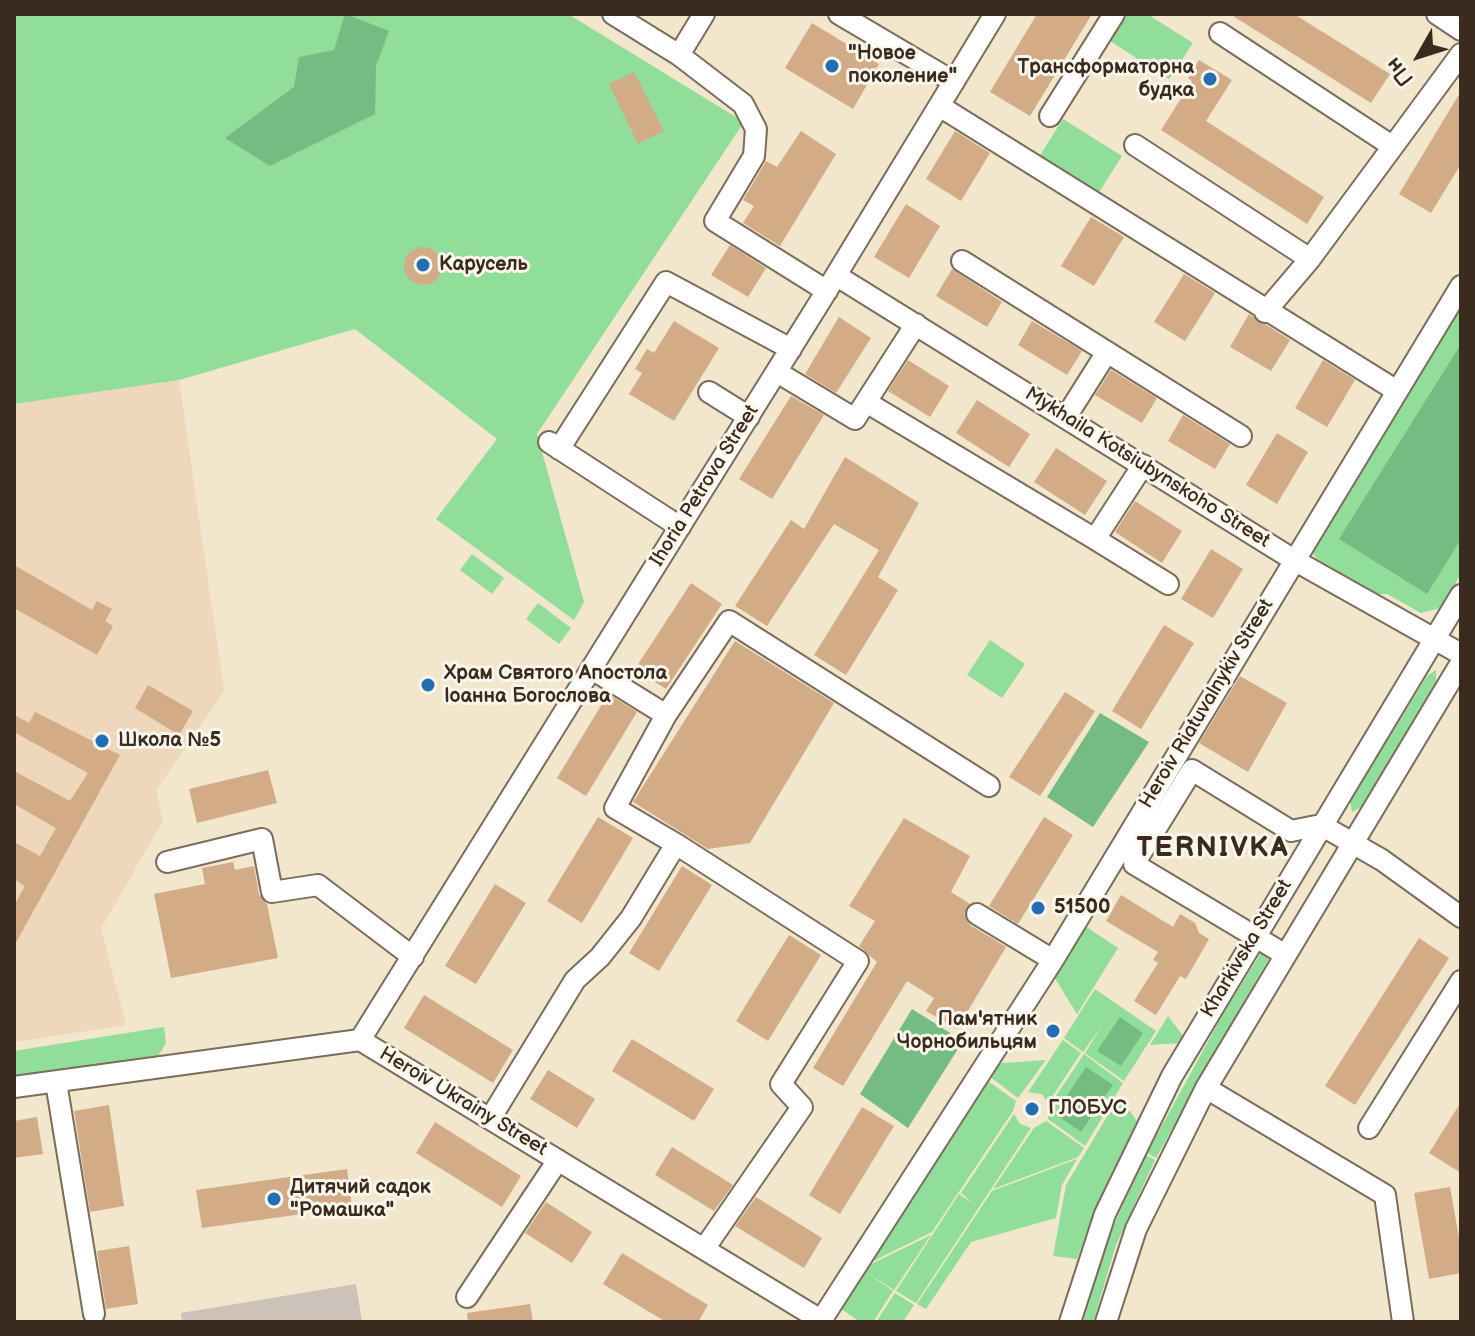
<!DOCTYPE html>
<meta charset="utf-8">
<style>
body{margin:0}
#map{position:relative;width:1475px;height:1336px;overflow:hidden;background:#f2e6cc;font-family:"Balsamiq Sans",sans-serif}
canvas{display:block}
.frame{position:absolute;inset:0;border:16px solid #3b2a1e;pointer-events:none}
.north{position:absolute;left:1379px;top:16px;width:80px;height:80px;-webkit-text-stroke:6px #fbf7ec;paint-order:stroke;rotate:231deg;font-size:22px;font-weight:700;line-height:32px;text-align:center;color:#3b2a1e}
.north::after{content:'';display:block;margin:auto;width:28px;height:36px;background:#3b2a1e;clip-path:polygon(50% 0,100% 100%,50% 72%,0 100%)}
</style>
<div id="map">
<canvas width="1475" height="1336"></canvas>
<div class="frame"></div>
<div class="north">Пн</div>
</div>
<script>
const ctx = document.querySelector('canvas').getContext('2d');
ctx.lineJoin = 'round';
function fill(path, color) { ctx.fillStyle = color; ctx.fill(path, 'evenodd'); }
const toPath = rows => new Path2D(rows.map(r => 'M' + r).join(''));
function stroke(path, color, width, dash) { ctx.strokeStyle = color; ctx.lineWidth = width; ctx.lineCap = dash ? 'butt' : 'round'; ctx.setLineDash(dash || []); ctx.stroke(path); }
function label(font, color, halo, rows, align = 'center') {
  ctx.font = font + ' "Balsamiq Sans",sans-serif'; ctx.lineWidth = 6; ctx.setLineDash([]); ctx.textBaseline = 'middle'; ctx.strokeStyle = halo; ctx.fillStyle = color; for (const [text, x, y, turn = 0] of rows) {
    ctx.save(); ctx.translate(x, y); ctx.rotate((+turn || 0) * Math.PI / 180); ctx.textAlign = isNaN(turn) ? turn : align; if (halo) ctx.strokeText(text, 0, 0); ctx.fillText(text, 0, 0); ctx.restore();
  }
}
fill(toPath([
 [179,380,224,691,156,790,163,821,101,928,126,1025,14,1042,14,404]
]), '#eed7bb');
fill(toPath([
 [356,1284,362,1322,182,1322,181,1313]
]), '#ccc2b9');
fill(toPath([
 [14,14,568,14,744,122,537,434,584,602,574,620,436,519,497,439,355,329,179,380,14,404],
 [1127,14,1147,14,1193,43,1169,79,1110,41],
 [1063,119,1122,156,1098,194,1039,157],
 [1461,302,1461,574,1440,608,1421,613,1387,594,1378,594,1317,559,1310,549],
 [472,554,504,578,492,594,460,570],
 [538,603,571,628,559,644,526,619],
 [990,640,1025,664,1002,698,967,675],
 [1436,670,1436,682,1361,807,1352,812,1350,801,1427,676],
 [1085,926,1118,948,1077,1014,1053,975],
 [1264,948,1270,952,1268,960,1156,1158,1147,1153,1222,1016],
 [1095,989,1156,1031,1124,1081,1085,1053,1103,1024,1083,1052,1064,1038],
 [1168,1016,1184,1037,1181,1043,1150,1045],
 [164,1027,166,1043,158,1056,14,1078,14,1051],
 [1063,1040,1081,1053,1048,1103,1042,1094,1028,1092],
 [1084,1054,1123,1083,1085,1146,1048,1119,1050,1105],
 [1046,1060,1018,1098,985,1073,991,1064],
 [982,1077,1016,1101,1013,1111,932,1232,859,1268],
 [1119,1097,1137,1121,1097,1204,1077,1259,1053,1256,1066,1185],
 [1014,1114,1020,1124,1031,1128,916,1303,896,1291,959,1194,974,1204,961,1193],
 [1046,1121,1084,1148,1078,1157,993,1189,1034,1128],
 [1146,1155,1155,1160,1116,1245,1093,1322,1083,1322,1107,1240],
 [1077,1159,1062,1185,1056,1218,971,1242,926,1309,917,1304,992,1191],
 [931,1235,894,1290,864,1271,893,1291,873,1322,860,1322,837,1306,861,1269],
 [895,1293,914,1305,903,1322,876,1322]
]), '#91dd9a');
fill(toPath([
 [345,14,389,31,376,66,375,114,270,166,225,138,294,87,299,57,334,50],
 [1461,344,1461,539,1427,594,1339,539],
 [1100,713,1149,742,1093,827,1047,797],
 [912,1009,963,1041,908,1128,860,1094],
 [1120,1017,1143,1033,1121,1066,1097,1051],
 [1086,1067,1113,1085,1081,1132,1055,1114]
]), '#74bc82');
fill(toPath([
 [1037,14,1092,14,1030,116,990,92],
 [1230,14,1294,14,1390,74,1371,103],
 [812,23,879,64,853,109,785,68],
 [1199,60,1232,80,1206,121,1324,197,1307,224,1161,130,1192,81,1188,78],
 [634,72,664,131,638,144,609,84],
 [1461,91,1461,164,1431,213,1399,194],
 [801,131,836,154,780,246,743,223,754,206,743,200,766,161,777,167],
 [955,131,990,153,961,201,926,179],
 [906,204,940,226,909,278,874,257],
 [1091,217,1124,237,1094,286,1061,266],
 [730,245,766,268,748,297,711,275],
 '404 266a19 19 0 1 1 38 0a19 19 0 1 1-38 0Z',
 [952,269,1002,302,987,327,936,296],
 [1184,274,1215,293,1185,341,1154,322],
 [1249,314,1290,340,1271,371,1230,347],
 [839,317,871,338,836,393,805,374],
 [674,321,719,348,674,421,629,394,642,373,635,369,647,349,654,353],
 [1032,321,1082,351,1067,375,1018,345],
 [908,360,949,386,930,417,888,391],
 [1323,360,1355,380,1327,427,1295,408],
 [1111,370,1157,398,1142,423,1095,395],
 [791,396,824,415,772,499,739,479],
 [977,400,1030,434,1009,467,956,433],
 [1183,415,1230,444,1215,469,1168,441],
 [1277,433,1308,452,1277,504,1246,485],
 [1056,448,1107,481,1085,515,1034,482],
 [845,457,919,503,878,577,898,590,846,675,814,655,879,550,834,524,767,626,735,606,791,520,804,529],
 [1135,501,1182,531,1162,563,1115,532],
 [1211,549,1243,569,1213,618,1181,599],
 [14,565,92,610,97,601,112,609,105,621,113,626,97,655,14,608],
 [691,583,722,604,666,689,635,669],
 [1164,625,1194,643,1141,729,1112,711],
 [735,641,834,703,750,843,708,849,633,802],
 [1240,676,1287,703,1248,772,1199,743],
 [148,685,193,711,179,735,135,708],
 [1065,692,1095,711,1040,796,1009,777],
 [608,694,637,712,586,796,557,778],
 [35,712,120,755,14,946,14,906,25,886,14,879,14,842,40,856,56,828,14,804,14,771,70,801,88,773,14,732,14,715,29,723],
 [268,770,277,803,197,823,189,789],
 [598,817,633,838,582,923,547,901],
 [1044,817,1073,835,1018,924,989,906],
 [904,818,970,856,951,892,970,904,964,914,970,925,1006,947,957,1029,926,1011,934,998,907,981,843,1086,813,1068,877,962,859,946,875,921,849,906],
 [233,862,235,870,254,866,259,895,267,904,278,958,171,978,154,894,205,884,202,868],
 [682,866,712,885,659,971,629,953],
 [495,884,526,903,476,984,445,966],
 [1121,895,1173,927,1180,914,1195,923,1199,933,1209,939,1186,979,1180,976,1156,1015,1134,1001,1158,963,1153,960,1158,952,1106,921],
 [789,935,821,955,768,1041,736,1021],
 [1419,938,1449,958,1355,1105,1325,1086],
 [424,995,513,1050,493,1083,404,1028],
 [632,1039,714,1089,694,1121,612,1071],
 [548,1070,595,1099,577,1128,530,1099],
 [1461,1102,1461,1173,1429,1153],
 [109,1105,124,1206,90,1212,74,1111],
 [862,1107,894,1126,840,1214,809,1195],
 [37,1117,43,1154,14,1158,14,1121],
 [435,1122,521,1176,502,1207,416,1153],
 [672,1147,733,1185,714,1211,655,1175],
 [347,1169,352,1207,202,1228,196,1190],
 [1450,1187,1461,1249,1461,1273,1429,1279,1414,1193],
 [756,1197,822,1238,804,1268,735,1226],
 [546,1202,592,1232,572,1263,525,1233],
 [129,1246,138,1304,106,1309,97,1251],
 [622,1253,708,1305,698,1322,666,1322,603,1284],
 [530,1304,533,1322,468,1322,467,1313]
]), '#d1ac87');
const minor = toPath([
 [613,14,679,55,704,14],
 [839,14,954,82],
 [1437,14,1461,30],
 [1220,33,1392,146],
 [679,55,743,104,756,129,754,156,715,221,827,291],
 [941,107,1397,391],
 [1050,116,1114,14],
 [1135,145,1310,259],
 [962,261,1107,352],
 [837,276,1294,560,1461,654],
 [1265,312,1310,259,1461,54],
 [777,372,855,419,916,324],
 [709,392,749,417],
 [866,402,1095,539,1143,465],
 [1066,417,1107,352,1241,436],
 [549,442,680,527],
 [559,449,666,282,791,349],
 [1095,539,1168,584],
 [592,669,666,715,729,621,989,786],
 [666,715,615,808,676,844],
 [167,862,262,839,272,892,318,885,413,957],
 [977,914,1053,960],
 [1284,954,1134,864,1192,770,1291,831,1321,825,1382,860,1461,917],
 [360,1040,821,300,995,14],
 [56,1082,94,1314],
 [14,1087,360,1040,824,1322],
 [1206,1088,1385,1195,1403,1322],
 [490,1119,575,980,600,957,631,918,676,844,858,961,781,1084,802,1107,704,1249],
 [1369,1128,1461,981],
 [467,1297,558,1160],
 [820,1322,1053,960,1461,286],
 [1070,1322,1105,1214,1172,1076,1461,595],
 [1106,1322,1136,1229,1206,1088,1461,663]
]);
stroke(minor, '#7b6c5b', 24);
stroke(minor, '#fff', 20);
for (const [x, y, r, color] of [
 [832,66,8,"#1f6fb2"],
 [1210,79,8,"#1f6fb2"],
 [423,265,8,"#1f6fb2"],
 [428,685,8,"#1f6fb2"],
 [102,741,8,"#1f6fb2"],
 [1038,908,8,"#1f6fb2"],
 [1053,1031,8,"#1f6fb2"],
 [1032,1109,8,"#1f6fb2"],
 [274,1199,8,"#1f6fb2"]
]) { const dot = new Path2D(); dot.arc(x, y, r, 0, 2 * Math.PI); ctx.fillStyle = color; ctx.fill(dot); stroke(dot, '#fbf7ec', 3); }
label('bold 20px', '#3b2a1e', '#fbf7ec', [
 ["\"Новое",848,54],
 ["поколение\"",848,77],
 ["Трансформаторна",1194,68,"right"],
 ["будка",1194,91,"right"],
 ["Карусель",439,265],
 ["Храм Святого Апостола",444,674],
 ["Іоанна Богослова",444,697],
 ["Школа №5",118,741],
 ["51500",1054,908],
 ["Пам'ятник",1037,1020,"right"],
 ["Чорнобильцям",1037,1043,"right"],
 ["ГЛОБУС",1048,1109],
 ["Дитячий садок",290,1188],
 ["\"Ромашка\"",290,1211]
], 'left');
label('20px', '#3b2a1e', '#fbf7ec', [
 ["Mykhaila Kotsiubynskoho Street",1147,468,32],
 ["Ihoria Petrova Street",705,486,-58],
 ["Heroiv Riatuvalnykiv Street",1207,704,-59],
 ["Kharkivska Street",1247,949,-59],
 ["Heroiv Ukrainy Street",463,1102,31]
]);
ctx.letterSpacing = '2px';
label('bold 28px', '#3b2a1e', '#fbf7ec', [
 ["TERNIVKA",1213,849]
]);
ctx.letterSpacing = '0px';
</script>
